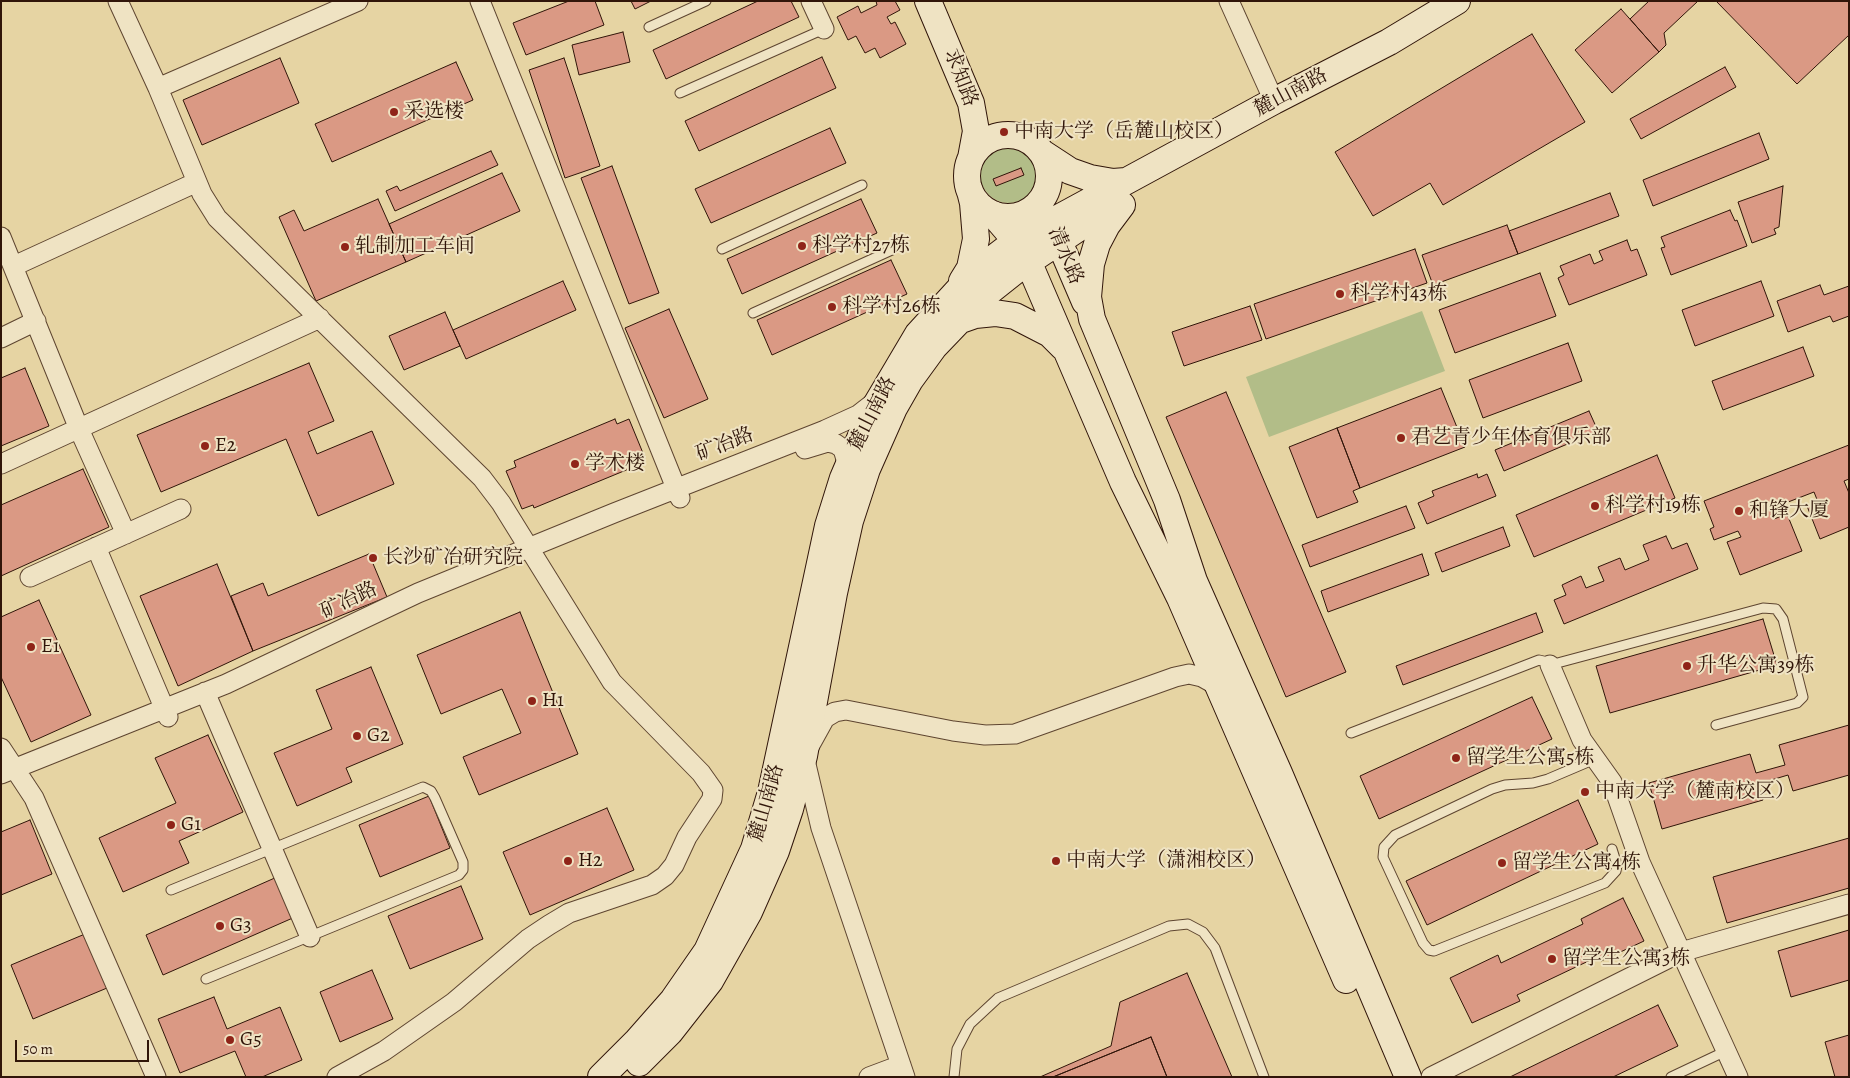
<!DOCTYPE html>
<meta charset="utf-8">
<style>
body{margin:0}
#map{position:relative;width:1850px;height:1078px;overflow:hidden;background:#e6d4a3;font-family:Alegreya,serif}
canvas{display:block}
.frame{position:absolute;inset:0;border:2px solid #301509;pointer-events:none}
.scale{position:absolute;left:15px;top:1040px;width:134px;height:22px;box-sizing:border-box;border:2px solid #301509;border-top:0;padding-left:6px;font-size:15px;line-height:18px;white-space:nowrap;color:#301509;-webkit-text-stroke:4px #efe3c3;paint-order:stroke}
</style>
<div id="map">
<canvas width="1850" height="1078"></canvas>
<div class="frame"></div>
<div class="scale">50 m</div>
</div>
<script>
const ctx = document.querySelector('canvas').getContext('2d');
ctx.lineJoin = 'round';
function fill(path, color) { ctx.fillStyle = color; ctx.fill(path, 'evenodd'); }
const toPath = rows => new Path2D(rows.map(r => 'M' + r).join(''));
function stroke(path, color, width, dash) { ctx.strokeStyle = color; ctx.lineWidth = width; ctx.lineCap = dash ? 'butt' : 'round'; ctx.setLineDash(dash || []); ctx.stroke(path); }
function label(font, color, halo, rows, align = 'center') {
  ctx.font = font + ' Alegreya,"Noto Serif SC",serif'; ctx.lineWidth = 4; ctx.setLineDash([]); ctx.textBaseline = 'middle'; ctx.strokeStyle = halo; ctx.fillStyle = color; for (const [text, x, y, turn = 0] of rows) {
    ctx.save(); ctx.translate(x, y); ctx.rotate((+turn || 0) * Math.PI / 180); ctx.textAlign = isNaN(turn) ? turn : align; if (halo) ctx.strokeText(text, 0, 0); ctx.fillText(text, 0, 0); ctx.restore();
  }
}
fill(toPath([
 '980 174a29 29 0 1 1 58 0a29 29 0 1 1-58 0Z',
 [1422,311,1445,371,1269,437,1246,377]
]), '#b2bd88');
const building = toPath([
 [569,1,595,1,604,25,526,55,513,23,569,1],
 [631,1,651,1,635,9,631,1],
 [758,1,791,1,799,17,666,79,653,50,758,1],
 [876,1,895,1,900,10,887,17,891,24,895,22,906,44,880,58,875,48,865,53,856,36,848,40,837,17,858,6,861,13,877,5,876,1],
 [1649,1,1698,1,1664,33,1666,45,1659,52,1630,19,1649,1],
 [1716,1,1849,1,1849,35,1797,84,1716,1],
 [1621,9,1659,52,1612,93,1575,50,1621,9],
 [623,32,630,62,579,75,572,45,623,32],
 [1532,34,1585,122,1443,205,1430,183,1373,216,1335,152,1532,34],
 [822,57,836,88,699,151,685,121,822,57],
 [280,58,299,103,202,145,183,100,280,58],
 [564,58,600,166,565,178,529,70,564,58],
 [456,62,473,100,332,162,315,124,456,62],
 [1725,67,1736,87,1641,139,1630,119,1725,67],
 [830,128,846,163,711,223,695,189,830,128],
 [1759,133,1769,159,1653,206,1643,180,1759,133],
 [491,151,498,165,395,211,386,191,397,186,400,191,491,151],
 [612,166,659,293,629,304,581,178,612,166],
 [1021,168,1024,175,996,186,993,179,1021,168],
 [502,173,520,211,406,262,389,224,502,173],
 [1783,186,1779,227,1774,229,1776,234,1752,243,1738,202,1783,186],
 [1610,193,1619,216,1518,254,1509,231,1610,193],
 [378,199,406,262,316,301,279,217,294,210,304,231,378,199],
 [861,199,877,233,742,294,727,259,861,199],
 [1730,210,1735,221,1737,220,1747,246,1671,275,1661,248,1665,247,1661,237,1730,210],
 [1507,225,1518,254,1433,285,1422,255,1507,225],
 [1627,240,1631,251,1637,249,1647,275,1569,305,1558,278,1564,275,1560,266,1590,254,1594,264,1603,260,1599,251,1627,240],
 [1415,249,1427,283,1266,339,1254,304,1415,249],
 [891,260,907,294,772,355,757,320,891,260],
 [1540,273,1556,316,1455,353,1439,310,1540,273],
 [563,281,576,310,466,359,453,330,563,281],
 [1761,281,1774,316,1695,346,1682,310,1761,281],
 [1820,285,1824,295,1849,286,1849,316,1833,322,1830,316,1788,332,1777,301,1820,285],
 [1250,306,1262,340,1184,366,1172,332,1250,306],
 [669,309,708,399,664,418,625,328,669,309],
 [445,312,460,346,404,370,389,336,445,312],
 [1568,343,1582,381,1483,418,1469,380,1568,343],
 [1803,347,1814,376,1723,410,1712,381,1803,347],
 [309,363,334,421,308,432,317,454,372,431,394,484,318,516,286,439,161,492,137,435,309,363],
 [25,368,49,426,1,446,1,378,25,368],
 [1441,388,1465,447,1360,488,1337,428,1441,388],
 [1226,392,1346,672,1286,697,1166,417,1226,392],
 [1589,411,1598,431,1504,471,1495,450,1589,411],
 [615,419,617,424,629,419,645,458,635,462,636,466,534,508,533,505,522,509,506,471,516,467,514,461,615,419],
 [1337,428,1360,488,1353,491,1358,502,1317,518,1289,447,1337,428],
 [1849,445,1849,479,1844,481,1849,493,1849,527,1820,539,1807,506,1818,502,1814,492,1770,509,1774,519,1787,514,1802,551,1740,575,1727,542,1741,537,1738,531,1714,540,1710,529,1714,527,1704,501,1849,445],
 [1657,455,1675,498,1534,557,1516,515,1657,455],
 [83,469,109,527,1,576,1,505,83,469],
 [1477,474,1478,478,1487,474,1496,496,1427,524,1418,503,1434,496,1432,491,1477,474],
 [1406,506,1415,528,1310,567,1302,545,1406,506],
 [1503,527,1510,546,1442,572,1435,553,1503,527],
 [1666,536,1672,549,1687,543,1698,569,1564,624,1554,600,1566,595,1562,585,1581,576,1586,588,1604,581,1598,567,1620,558,1625,570,1649,560,1643,545,1666,536],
 [369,554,387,597,253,651,231,596,263,583,268,596,369,554],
 [1422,554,1429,575,1328,612,1321,591,1422,554],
 [217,564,253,651,178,686,140,596,217,564],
 [39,600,91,715,31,742,1,677,1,617,39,600],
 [520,612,578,754,479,795,463,757,521,733,502,689,441,714,417,655,520,612],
 [1536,613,1543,632,1403,685,1396,666,1536,613],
 [1763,619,1777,665,1610,713,1596,666,1763,619],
 [371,667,403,744,346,768,352,782,297,806,274,753,332,729,316,690,371,667],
 [1532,697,1552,739,1379,819,1360,776,1532,697],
 [1849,725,1849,775,1793,791,1788,775,1758,784,1763,800,1662,829,1649,783,1750,754,1756,773,1785,765,1779,745,1849,725],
 [208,735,243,812,179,841,189,863,123,892,99,838,176,803,155,758,208,735],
 [429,796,450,848,380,877,359,825,429,796],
 [1578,800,1598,844,1427,925,1406,881,1578,800],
 [607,808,634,870,530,915,503,852,607,808],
 [30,820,52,874,1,895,1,832,30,820],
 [1849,838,1849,888,1727,923,1713,877,1849,838],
 [277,877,295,917,163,975,146,935,277,877],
 [461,886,483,939,410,969,388,916,461,886],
 [1623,898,1644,941,1601,961,1599,956,1517,995,1520,1001,1472,1023,1450,978,1498,955,1501,963,1583,924,1581,919,1623,898],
 [1849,930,1849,980,1791,997,1778,951,1849,930],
 [85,934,107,988,33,1019,11,965,85,934],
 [372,970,393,1019,340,1042,320,992,372,970],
 [1187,973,1232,1077,1167,1077,1151,1037,1053,1077,1040,1077,1111,1046,1120,1002,1187,973],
 [214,997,227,1029,280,1007,302,1060,262,1077,246,1077,235,1051,180,1073,158,1019,214,997],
 [1658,1005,1678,1046,1613,1077,1510,1077,1658,1005],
 [1849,1035,1849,1077,1835,1077,1825,1042,1849,1035],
 [1151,1037,1167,1077,1053,1077,1151,1037]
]);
fill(building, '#da9984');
stroke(building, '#301509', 1);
const lane = toPath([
 [649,27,706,1],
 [680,93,824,29],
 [722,249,862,185],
 [753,313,892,250],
 [1351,733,1539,660,1548,662,1550,665,1763,608,1776,609,1783,619,1803,697,1797,703,1716,725],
 [1595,759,1548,779,1533,783,1505,785,1492,789,1395,835,1384,847,1383,857,1423,943,1429,950,1434,951,1605,883,1616,871,1617,865,1612,849],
 [171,890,423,787,431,791,435,798,463,862,463,870,459,875,206,979],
 [954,1077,957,1049,970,1024,998,998,1169,926,1188,924,1203,932,1215,948,1264,1077],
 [1671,1077,1726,1051]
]);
const street = toPath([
 [118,1,158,88,202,194,217,218,482,478,501,503,612,682,701,773,713,790,712,799,687,837,674,865,665,876,652,885,569,913,549,925,528,939,454,1002,384,1051,337,1077],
 [480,1,680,498],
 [811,1,824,29],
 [1229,1,1274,101],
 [158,88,358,1],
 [1,237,79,429,126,534],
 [14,266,197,182],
 [1,338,36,321],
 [805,449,828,442,836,444,843,449,848,466],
 [1,464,320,318],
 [96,547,168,717],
 [30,577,181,509],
 [1550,665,1582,740,1612,782,1640,862,1738,1077],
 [205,692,310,937],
 [1,748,34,798,156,1077],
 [1,774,226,684,418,593,614,513,825,430,858,415,876,401],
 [869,1077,901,1065],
 [905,1077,821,828,804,756,825,718,835,712,846,710,953,731,985,735,1015,734,1175,677,1189,674,1202,677,1218,686],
 [1431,1077,1681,952,1849,904]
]);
const secondary = toPath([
 [928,1,971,103,976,131,971,158],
 '967 176a41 41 0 1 1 82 0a41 41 0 1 1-82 0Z',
 [1044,154,1070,171,1090,178,1113,182,1126,181],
 [1122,205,1107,225,1097,244,1091,264,1088,297,1092,319,1167,500,1194,581,1279,773,1408,1077],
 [993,214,1016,241,1028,261,1123,482,1180,598,1346,980],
 [1052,225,1085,302],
 [962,281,970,268,976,239,973,203,970,191],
 [958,321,975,315,995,313,1015,316,1050,334,1063,347],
 [639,1063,670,1032,710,981,749,912,776,851,790,809,804,756,834,593,850,521,867,469,894,408,910,380,934,347,981,298,1015,271,1107,209],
 [601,1077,636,1042,673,1000,707,951,754,849,771,792,828,526,843,478,870,415,918,334,973,274,1016,241,1274,101,1389,42,1457,1]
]);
stroke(lane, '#5e4530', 11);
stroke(street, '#5e4530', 21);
stroke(secondary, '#301509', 28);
stroke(lane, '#efe3c3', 9);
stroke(street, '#efe3c3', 19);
stroke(secondary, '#efe3c3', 26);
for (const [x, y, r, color] of [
 [394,112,5,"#8f2418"],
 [1004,132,5,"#8f2418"],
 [802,246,5,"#8f2418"],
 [345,247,5,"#8f2418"],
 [1340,294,5,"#8f2418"],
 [832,307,5,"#8f2418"],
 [1401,438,5,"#8f2418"],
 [205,446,5,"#8f2418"],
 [575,464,5,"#8f2418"],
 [1595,506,5,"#8f2418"],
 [1739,511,5,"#8f2418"],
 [373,558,5,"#8f2418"],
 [31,647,5,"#8f2418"],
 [1687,666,5,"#8f2418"],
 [532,701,5,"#8f2418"],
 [357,736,5,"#8f2418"],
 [1456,758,5,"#8f2418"],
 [1585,792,5,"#8f2418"],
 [171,825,5,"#8f2418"],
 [568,861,5,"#8f2418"],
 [1056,861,5,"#8f2418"],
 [1502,863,5,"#8f2418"],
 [220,926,5,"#8f2418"],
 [1552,959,5,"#8f2418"],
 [230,1040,5,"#8f2418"]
]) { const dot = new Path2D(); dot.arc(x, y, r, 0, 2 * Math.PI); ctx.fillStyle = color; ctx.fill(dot); stroke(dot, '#efe3c3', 2); }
label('20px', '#301509', '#efe3c3', [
 ["求知路",960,78,69],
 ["麓山南路",1291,93,-28],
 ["清水路",1065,256,67],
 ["麓山南路",873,414,-63],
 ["矿冶路",725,445,-21],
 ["矿冶路",349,601,-25],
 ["麓山南路",767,803,-74]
]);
label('20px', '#301509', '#efe3c3', [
 ["采选楼",404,112],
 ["中南大学（岳麓山校区）",1014,132],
 ["科学村27栋",812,246],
 ["轧制加工车间",355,247],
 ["科学村43栋",1350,294],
 ["科学村26栋",842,307],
 ["君艺青少年体育俱乐部",1411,438],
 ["E2",215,446],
 ["学术楼",585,464],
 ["科学村19栋",1605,506],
 ["和锋大厦",1749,511],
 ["长沙矿冶研究院",383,558],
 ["E1",41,647],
 ["升华公寓39栋",1697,666],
 ["H1",542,701],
 ["G2",367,736],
 ["留学生公寓5栋",1466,758],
 ["中南大学（麓南校区）",1595,792],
 ["G1",181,825],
 ["H2",578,861],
 ["中南大学（潇湘校区）",1066,861],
 ["留学生公寓4栋",1512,863],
 ["G3",230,926],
 ["留学生公寓3栋",1562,959],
 ["G5",240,1040]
], 'left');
</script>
